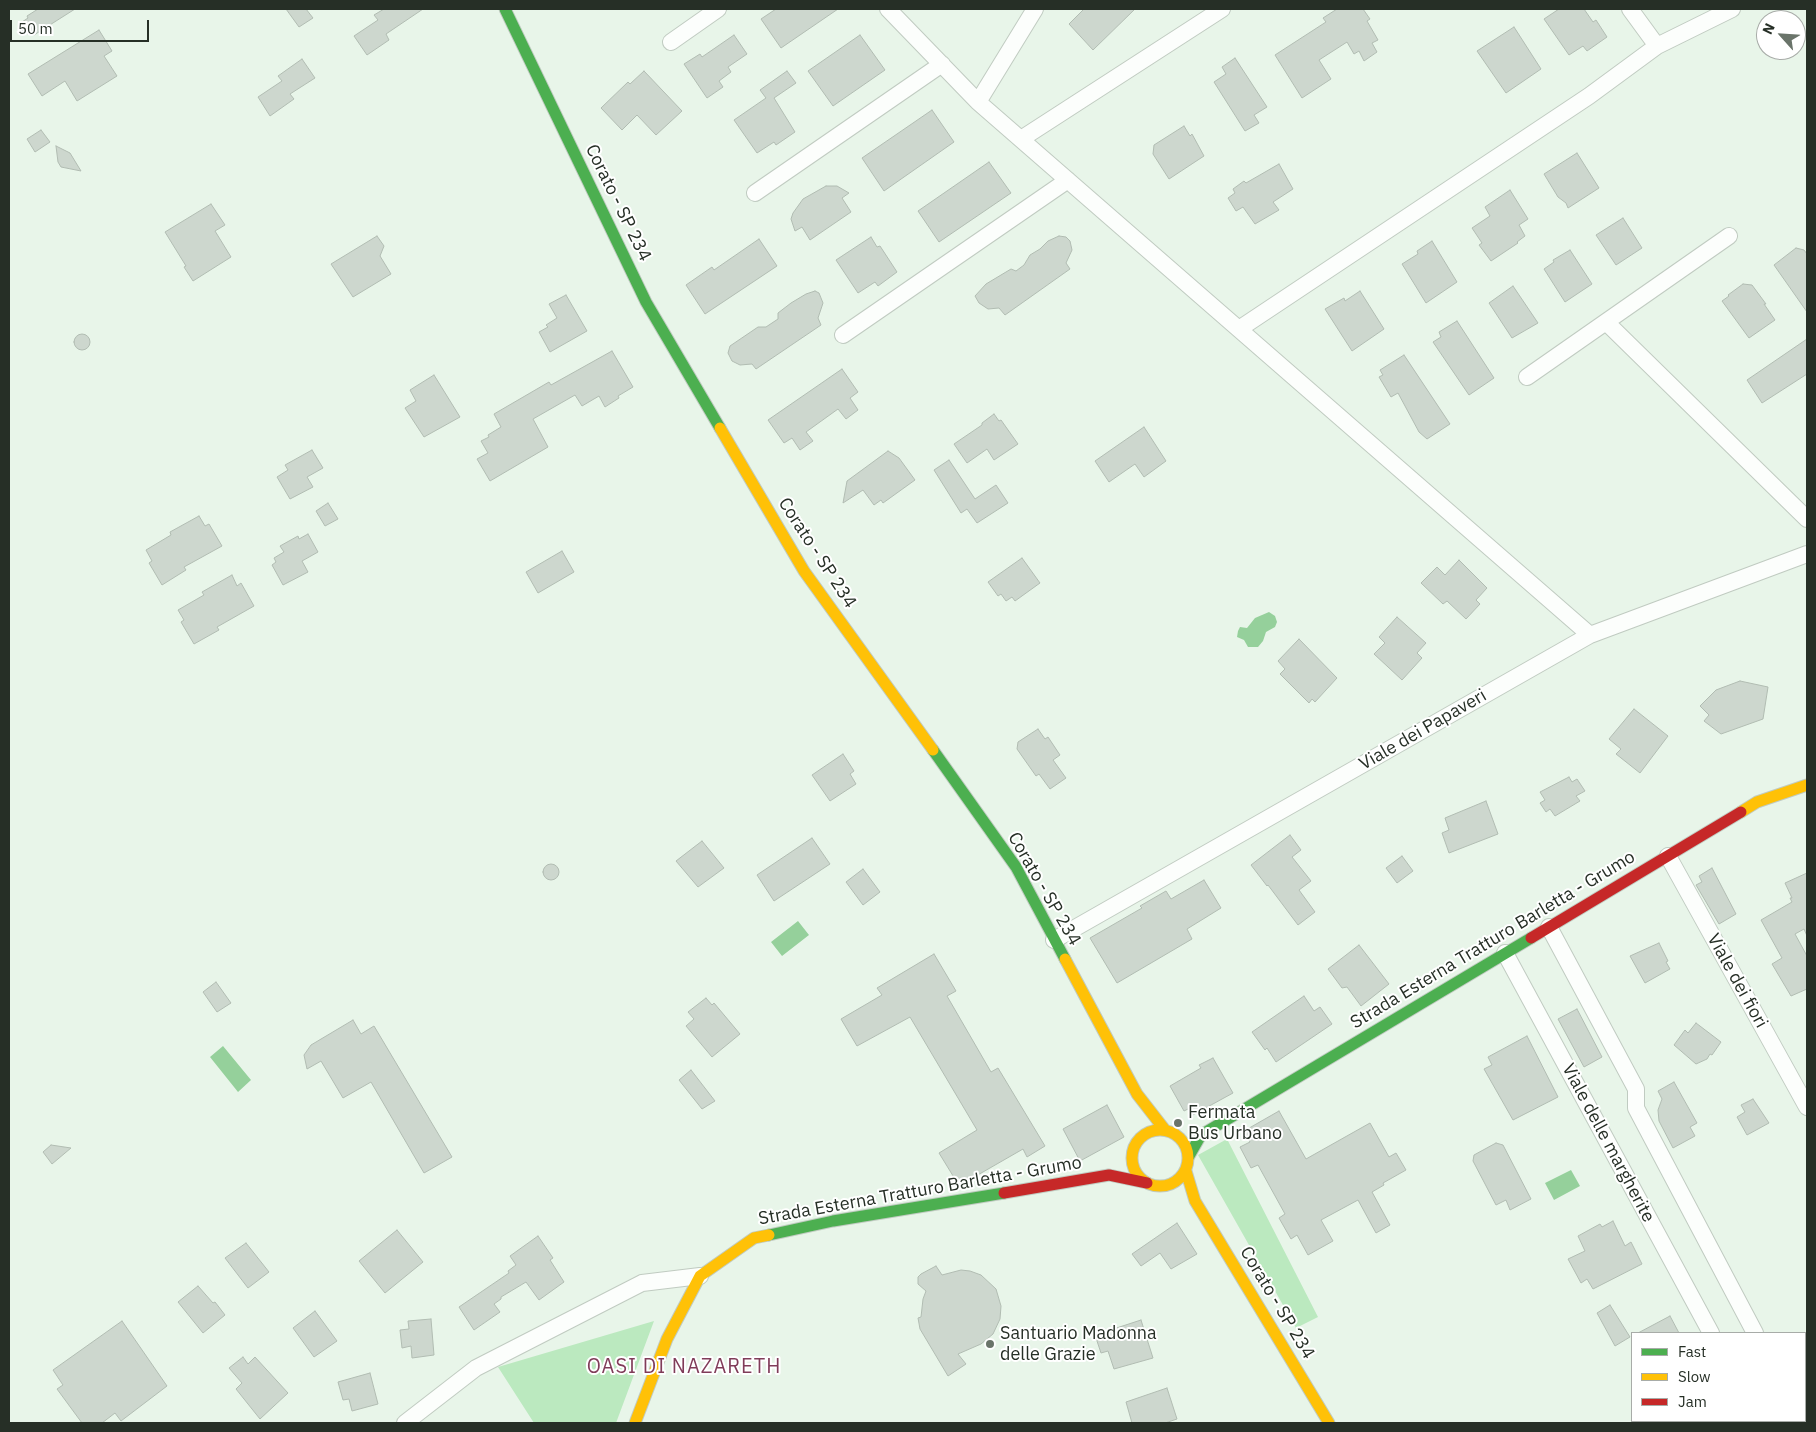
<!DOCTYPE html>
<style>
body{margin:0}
#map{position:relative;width:1816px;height:1432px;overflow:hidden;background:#e8f5e9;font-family:"IBM Plex Sans",sans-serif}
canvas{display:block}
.frame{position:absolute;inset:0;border:10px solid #262f26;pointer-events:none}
.legend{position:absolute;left:1631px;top:1332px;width:175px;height:90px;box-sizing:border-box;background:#fff;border:1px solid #a8aca8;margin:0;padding:6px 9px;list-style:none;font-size:15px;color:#262f26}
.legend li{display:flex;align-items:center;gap:10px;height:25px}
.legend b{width:25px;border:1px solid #a8aca8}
.north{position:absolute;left:1756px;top:10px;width:50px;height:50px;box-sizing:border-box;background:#fff;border:1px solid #a8aca8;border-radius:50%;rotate:296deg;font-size:14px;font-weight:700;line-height:20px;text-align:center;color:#262f26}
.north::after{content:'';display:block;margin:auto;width:18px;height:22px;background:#6a746a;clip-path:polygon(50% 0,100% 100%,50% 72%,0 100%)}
.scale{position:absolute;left:10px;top:20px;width:139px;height:22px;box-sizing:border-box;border:2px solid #262f26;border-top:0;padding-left:6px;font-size:15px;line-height:18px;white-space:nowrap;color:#262f26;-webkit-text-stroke:4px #fff;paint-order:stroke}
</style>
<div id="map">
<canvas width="1816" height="1432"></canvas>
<div class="frame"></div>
<ul class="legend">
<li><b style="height:6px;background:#4caf50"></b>Fast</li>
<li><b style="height:6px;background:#ffc107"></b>Slow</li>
<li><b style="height:6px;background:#c62828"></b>Jam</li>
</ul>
<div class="north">N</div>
<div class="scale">50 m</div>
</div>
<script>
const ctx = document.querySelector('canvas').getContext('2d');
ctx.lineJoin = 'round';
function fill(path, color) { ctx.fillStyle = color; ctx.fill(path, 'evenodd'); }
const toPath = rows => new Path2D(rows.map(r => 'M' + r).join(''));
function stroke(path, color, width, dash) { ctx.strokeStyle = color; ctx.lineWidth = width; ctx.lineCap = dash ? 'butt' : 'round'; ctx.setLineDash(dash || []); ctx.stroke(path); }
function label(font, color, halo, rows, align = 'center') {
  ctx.font = font + ' "IBM Plex Sans",sans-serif'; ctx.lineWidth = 4; ctx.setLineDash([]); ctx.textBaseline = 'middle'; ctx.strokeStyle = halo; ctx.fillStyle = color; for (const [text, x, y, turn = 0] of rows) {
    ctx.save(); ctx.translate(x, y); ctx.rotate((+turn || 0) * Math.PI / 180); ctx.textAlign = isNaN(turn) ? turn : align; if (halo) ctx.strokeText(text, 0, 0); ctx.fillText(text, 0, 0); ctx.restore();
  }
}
fill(toPath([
 [1227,1139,1318,1317,1296,1328,1198,1155],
 [654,1321,616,1423,534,1423,498,1367]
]), '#bbe9bf');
fill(toPath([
 [1269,612,1275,616,1277,622,1275,627,1266,632,1263,641,1258,647,1248,647,1244,640,1237,637,1238,631,1240,627,1247,628,1255,618],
 [798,921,809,935,782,956,771,942],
 [223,1046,251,1080,238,1092,210,1057],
 [1571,1170,1580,1186,1554,1200,1545,1183]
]), '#95d09b');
const building = toPath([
 [38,9,75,9,34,35,28,34,23,31,19,24,28,18,27,16,38,9],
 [286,9,306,9,313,18,299,27,286,9],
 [384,9,423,9,386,34,389,40,367,55,354,36,378,20,374,15,384,9],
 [776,9,838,9,781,48,761,19,776,9],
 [1084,9,1135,9,1093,50,1069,24,1084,9],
 [1337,9,1363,9,1370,19,1367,21,1378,40,1372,43,1377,52,1364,61,1359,51,1354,54,1347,42,1319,60,1331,79,1302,98,1275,55,1326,22,1323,18,1337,9],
 [1559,9,1584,9,1593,22,1596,20,1607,37,1587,51,1583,46,1569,55,1544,19,1559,9],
 [1514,27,1541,69,1506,93,1477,51,1514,27],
 [99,30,112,51,104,56,117,76,77,101,65,81,42,96,28,74,99,30],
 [734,35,747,54,728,67,731,72,719,81,723,87,707,98,684,64,700,54,702,57,734,35],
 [860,35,885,70,833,106,808,71,860,35],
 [1235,58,1267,107,1254,115,1259,123,1245,131,1214,82,1226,74,1222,67,1235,58],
 [302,59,315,78,290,94,294,99,270,116,258,97,282,81,278,76,302,59],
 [644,71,682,111,656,135,637,115,622,130,601,108,628,82,630,84,644,71],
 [787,71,796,83,774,98,795,132,776,145,774,142,757,153,734,120,766,98,760,90,787,71],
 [932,110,954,142,884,191,862,158,932,110],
 [1184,126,1190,136,1192,134,1204,156,1169,179,1153,154,1154,145,1184,126],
 [41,130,50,142,35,152,27,139,41,130],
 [56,146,70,153,81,171,61,167,58,162,56,146],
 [1577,153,1599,188,1568,208,1566,203,1558,197,1544,174,1577,153],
 [989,162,1011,193,939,242,918,211,989,162],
 [1279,164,1293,189,1273,202,1279,210,1255,224,1243,207,1236,211,1228,198,1235,193,1233,189,1244,181,1246,183,1279,164],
 [826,186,837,186,849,193,842,198,851,212,810,240,802,227,795,231,791,219,793,213,803,199,826,186],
 [1510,190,1528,219,1519,225,1525,236,1517,242,1518,243,1491,261,1479,245,1482,243,1472,228,1490,216,1485,207,1510,190],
 [211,204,225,225,215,231,231,257,193,281,184,267,186,266,165,232,211,204],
 [1623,218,1642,248,1616,265,1596,235,1623,218],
 [377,236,384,246,380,256,391,274,353,297,331,264,377,236],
 [1059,236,1066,237,1070,241,1072,250,1066,263,1070,269,1005,315,999,308,988,309,979,303,975,296,986,284,1011,269,1016,271,1024,265,1030,255,1040,249,1048,241,1059,236],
 [871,237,877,247,880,246,897,272,878,286,875,282,858,293,836,260,871,237],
 [759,239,777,266,705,314,686,285,712,267,714,270,759,239],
 [1432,241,1457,282,1426,303,1402,264,1418,254,1417,251,1432,241],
 [1796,248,1804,250,1807,254,1807,312,1774,265,1796,248],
 [1570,250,1592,284,1565,302,1544,269,1554,262,1553,260,1570,250],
 [1743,284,1752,285,1766,304,1764,304,1775,320,1749,338,1722,301,1729,296,1728,295,1743,284],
 [1513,286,1538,323,1512,338,1489,303,1513,286],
 [815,291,819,293,823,303,818,318,821,325,756,369,752,364,740,365,732,361,728,353,730,346,758,327,766,327,778,319,778,313,791,303,806,294,815,291],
 [1360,291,1384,329,1352,351,1325,309,1344,298,1345,301,1360,291],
 [566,295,587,331,550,352,539,332,548,327,546,325,557,318,549,304,566,295],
 [1457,321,1494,378,1469,395,1433,342,1441,337,1439,332,1457,321],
 '74 342a8 8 0 1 1 16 0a8 8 0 1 1-16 0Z',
 [1807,339,1807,374,1762,403,1747,380,1807,339],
 [612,351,633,387,618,396,619,398,605,407,599,396,582,406,575,395,533,419,548,447,490,481,477,459,488,453,481,441,489,437,488,435,501,427,494,414,549,382,551,385,612,351],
 [1404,355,1450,424,1427,439,1419,432,1398,393,1391,397,1379,377,1383,375,1380,370,1404,355],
 [842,369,858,392,850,398,858,410,846,419,838,409,806,432,813,441,800,450,792,438,784,443,768,420,842,369],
 [434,375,460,417,424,437,405,408,416,401,410,390,434,375],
 [994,414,999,421,1001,420,1018,444,994,460,987,449,967,463,954,444,982,425,982,423,994,414],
 [1144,427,1166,461,1144,477,1135,464,1109,482,1095,461,1144,427],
 [312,450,323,468,307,477,313,487,290,499,277,477,288,470,285,465,312,450],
 [888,451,899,458,915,480,883,503,881,500,874,505,863,490,843,503,847,481,888,451],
 [949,460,975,499,996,485,1008,503,977,523,967,509,961,513,934,470,949,460],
 [328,503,338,519,325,526,316,511,328,503],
 [199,516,205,526,209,524,222,546,184,567,186,570,162,585,149,563,152,561,146,550,171,535,170,532,199,516],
 [308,534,318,552,302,561,308,572,283,585,272,565,276,562,274,558,284,552,280,546,298,536,299,539,308,534],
 [562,551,574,572,538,593,526,572,562,551],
 [1022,558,1040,583,1015,601,1012,597,1006,601,1001,594,998,596,988,582,1022,558],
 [1459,560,1487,588,1476,600,1480,604,1466,619,1447,601,1443,604,1421,583,1437,567,1445,575,1459,560],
 [232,575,237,586,241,583,254,606,217,627,219,630,194,644,181,622,184,620,178,610,204,595,202,592,232,575],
 [1397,617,1426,643,1417,653,1422,658,1402,680,1374,654,1385,643,1379,637,1397,617],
 [1299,639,1337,678,1315,702,1312,699,1309,703,1280,674,1285,669,1278,661,1299,639],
 [1740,681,1768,687,1763,719,1721,734,1704,721,1709,715,1700,706,1716,690,1740,681],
 [1634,709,1668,736,1640,773,1616,754,1621,749,1609,739,1634,709],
 [1038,729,1045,739,1048,737,1060,755,1053,760,1066,778,1050,789,1039,774,1036,776,1017,749,1018,742,1038,729],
 [843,754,854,771,850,774,856,784,830,801,812,775,843,754],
 [1569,777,1572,782,1577,779,1585,791,1576,796,1580,801,1555,816,1550,809,1546,812,1540,803,1545,800,1540,792,1569,777],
 [1486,801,1498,834,1449,853,1442,833,1449,830,1445,818,1486,801],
 [1290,835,1301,850,1292,857,1311,881,1299,890,1315,912,1298,925,1268,885,1267,886,1251,865,1290,835],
 [812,838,830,864,774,901,757,875,812,838],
 [702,841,724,868,698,887,676,861,702,841],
 [1402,856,1413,871,1397,883,1386,868,1402,856],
 '543 872a8 8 0 1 1 16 0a8 8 0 1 1-16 0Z',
 [1712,868,1736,914,1719,924,1696,885,1702,882,1699,876,1712,868],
 [863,869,880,892,863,905,846,882,863,869],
 [1807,873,1807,936,1804,929,1795,934,1807,956,1807,989,1791,996,1772,964,1782,958,1761,920,1792,902,1790,898,1792,898,1785,883,1807,873],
 [1204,880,1221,908,1187,929,1192,939,1117,983,1090,938,1142,908,1140,906,1166,891,1171,899,1204,880],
 [1659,943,1668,961,1666,962,1670,969,1645,983,1630,956,1659,943],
 [1359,945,1389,984,1361,1006,1347,987,1342,988,1328,969,1359,945],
 [934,954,956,991,947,996,991,1072,998,1068,1045,1146,1027,1157,1023,1149,976,1176,958,1184,939,1153,977,1130,910,1017,857,1046,841,1019,882,995,877,988,934,954],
 [216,982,231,1003,217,1012,203,992,216,982],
 [1304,996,1314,1011,1320,1007,1332,1024,1276,1062,1267,1048,1265,1050,1252,1032,1304,996],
 [706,998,712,1005,714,1003,740,1034,712,1057,686,1026,694,1019,688,1012,706,998],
 [1577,1009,1602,1057,1584,1067,1558,1019,1577,1009],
 [353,1020,361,1034,374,1026,452,1157,424,1173,371,1082,343,1098,321,1061,307,1069,304,1055,311,1045,353,1020],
 [1696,1023,1721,1042,1712,1055,1710,1054,1707,1059,1696,1064,1674,1045,1685,1030,1688,1033,1696,1023],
 [1527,1036,1558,1097,1513,1120,1484,1069,1492,1065,1488,1057,1527,1036],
 [1213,1058,1233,1093,1191,1116,1188,1109,1184,1111,1170,1086,1201,1068,1199,1065,1213,1058],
 [691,1070,715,1101,702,1109,679,1080,691,1070],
 [1674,1082,1697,1123,1690,1127,1695,1136,1673,1148,1659,1121,1658,1110,1662,1099,1658,1091,1674,1082],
 [1753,1099,1769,1123,1747,1135,1737,1117,1745,1112,1741,1105,1753,1099],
 [1107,1105,1124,1137,1080,1161,1063,1129,1107,1105],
 [1279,1111,1306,1159,1370,1123,1389,1157,1396,1153,1406,1170,1383,1183,1384,1185,1372,1192,1390,1225,1376,1233,1358,1200,1321,1220,1333,1241,1308,1255,1297,1235,1291,1239,1279,1218,1285,1214,1258,1165,1251,1168,1240,1147,1250,1142,1244,1131,1279,1111],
 [1496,1143,1503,1145,1531,1199,1510,1210,1506,1200,1496,1205,1473,1161,1474,1155,1496,1143],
 [51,1145,71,1148,52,1164,43,1152,51,1145],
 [1613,1221,1625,1246,1631,1242,1642,1264,1593,1289,1587,1279,1581,1283,1568,1259,1585,1251,1578,1236,1600,1224,1602,1227,1613,1221],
 [1177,1223,1197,1254,1171,1269,1160,1253,1141,1266,1132,1254,1177,1223],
 [397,1230,423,1262,385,1293,359,1261,397,1230],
 [538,1236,553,1258,550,1260,564,1282,539,1300,526,1282,501,1297,501,1299,494,1304,500,1312,474,1330,459,1307,509,1273,508,1271,516,1265,510,1256,538,1236],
 [246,1243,269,1272,248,1288,225,1258,246,1243],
 [936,1266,942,1275,961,1270,970,1271,981,1275,996,1289,1001,1306,1000,1319,993,1334,981,1344,958,1354,966,1364,948,1376,920,1329,918,1318,921,1317,923,1299,926,1291,918,1284,918,1277,921,1274,936,1266],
 [198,1286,213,1303,215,1302,225,1315,203,1333,178,1302,198,1286],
 [1610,1305,1630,1337,1615,1346,1597,1313,1610,1305],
 [315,1311,337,1341,314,1357,293,1328,315,1311],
 [1670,1316,1679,1333,1638,1333,1670,1316],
 [431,1319,434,1355,412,1358,411,1346,402,1348,400,1330,409,1329,408,1321,431,1319],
 [1141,1320,1153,1358,1114,1369,1108,1351,1101,1353,1095,1335,1141,1320],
 [122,1321,167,1386,121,1421,115,1413,102,1423,82,1423,57,1389,63,1385,53,1370,122,1321],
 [243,1357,248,1364,255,1357,288,1393,260,1419,236,1389,242,1383,229,1368,243,1357],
 [370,1373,378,1404,352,1411,349,1399,343,1400,338,1382,370,1373],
 [1167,1388,1177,1419,1165,1423,1132,1423,1126,1402,1167,1388]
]);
fill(building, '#cdd7ce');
stroke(building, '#b1bcb2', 1);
const street = toPath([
 [888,9,978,102,1590,635],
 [1630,9,1657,46],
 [671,42,718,9],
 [978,102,1035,9],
 [1021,139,1222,9],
 [755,193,942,64],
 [1606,322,1807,519],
 [1239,329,1589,96,1657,46,1732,9],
 [843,335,1068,180],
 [1527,377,1729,236],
 [1668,856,1807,1107],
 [1549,927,1636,1089,1636,1108,1755,1333],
 [1054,940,1590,635,1807,554],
 [1505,953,1711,1333],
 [1758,1421,1760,1423],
 [405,1423,476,1368,642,1283,700,1276]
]);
const fast = toPath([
 [505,9,646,302,720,428],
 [933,750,1016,867,1065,959],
 [1189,1156,1201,1135,1531,938],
 [769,1235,833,1221,1004,1193]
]);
const slow = toPath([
 [720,428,804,571,933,750],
 [1741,812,1757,802,1807,785],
 [1065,959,1137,1094,1165,1130],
 '1132 1158a28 28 0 1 1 56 0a28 28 0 1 1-56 0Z',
 [1186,1171,1195,1201,1329,1423],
 [635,1423,667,1339,700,1276,754,1238,769,1235]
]);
const jam = toPath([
 [1531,938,1741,812],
 [1004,1193,1109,1175,1147,1183]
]);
stroke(street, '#c0cbc1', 18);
stroke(fast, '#c0cbc1', 13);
stroke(slow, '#c0cbc1', 13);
stroke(jam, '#c0cbc1', 13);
stroke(street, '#fcfefc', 16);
stroke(fast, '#4caf50', 11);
stroke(slow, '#ffc107', 11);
stroke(jam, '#c62828', 11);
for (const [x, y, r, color] of [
 [1178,1123,5,"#6a746a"],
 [990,1344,5,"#6a746a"]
]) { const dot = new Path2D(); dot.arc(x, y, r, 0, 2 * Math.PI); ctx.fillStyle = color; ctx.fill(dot); stroke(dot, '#fff', 2); }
label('18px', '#262f26', '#fff', [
 ["Corato - SP 234",618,203,64],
 ["Corato - SP 234",817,553,57],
 ["Viale dei Papaveri",1423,730,-30],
 ["Corato - SP 234",1044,889,60],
 ["Strada Esterna Tratturo Barletta - Grumo",1493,940,-31],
 ["Viale dei fiori",1737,981,61],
 ["Viale delle margherite",1608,1143,62],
 ["Strada Esterna Tratturo Barletta - Grumo",920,1191,-10],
 ["Corato - SP 234",1277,1303,59]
]);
label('18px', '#262f26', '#fff', [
 ["Fermata",1188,1113],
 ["Bus Urbano",1188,1134],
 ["Santuario Madonna",1000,1334],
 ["delle Grazie",1000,1355]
], 'left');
ctx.letterSpacing = '1px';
label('20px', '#803c59', '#fff', [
 ["OASI DI NAZARETH",684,1367]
]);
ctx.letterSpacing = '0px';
</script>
